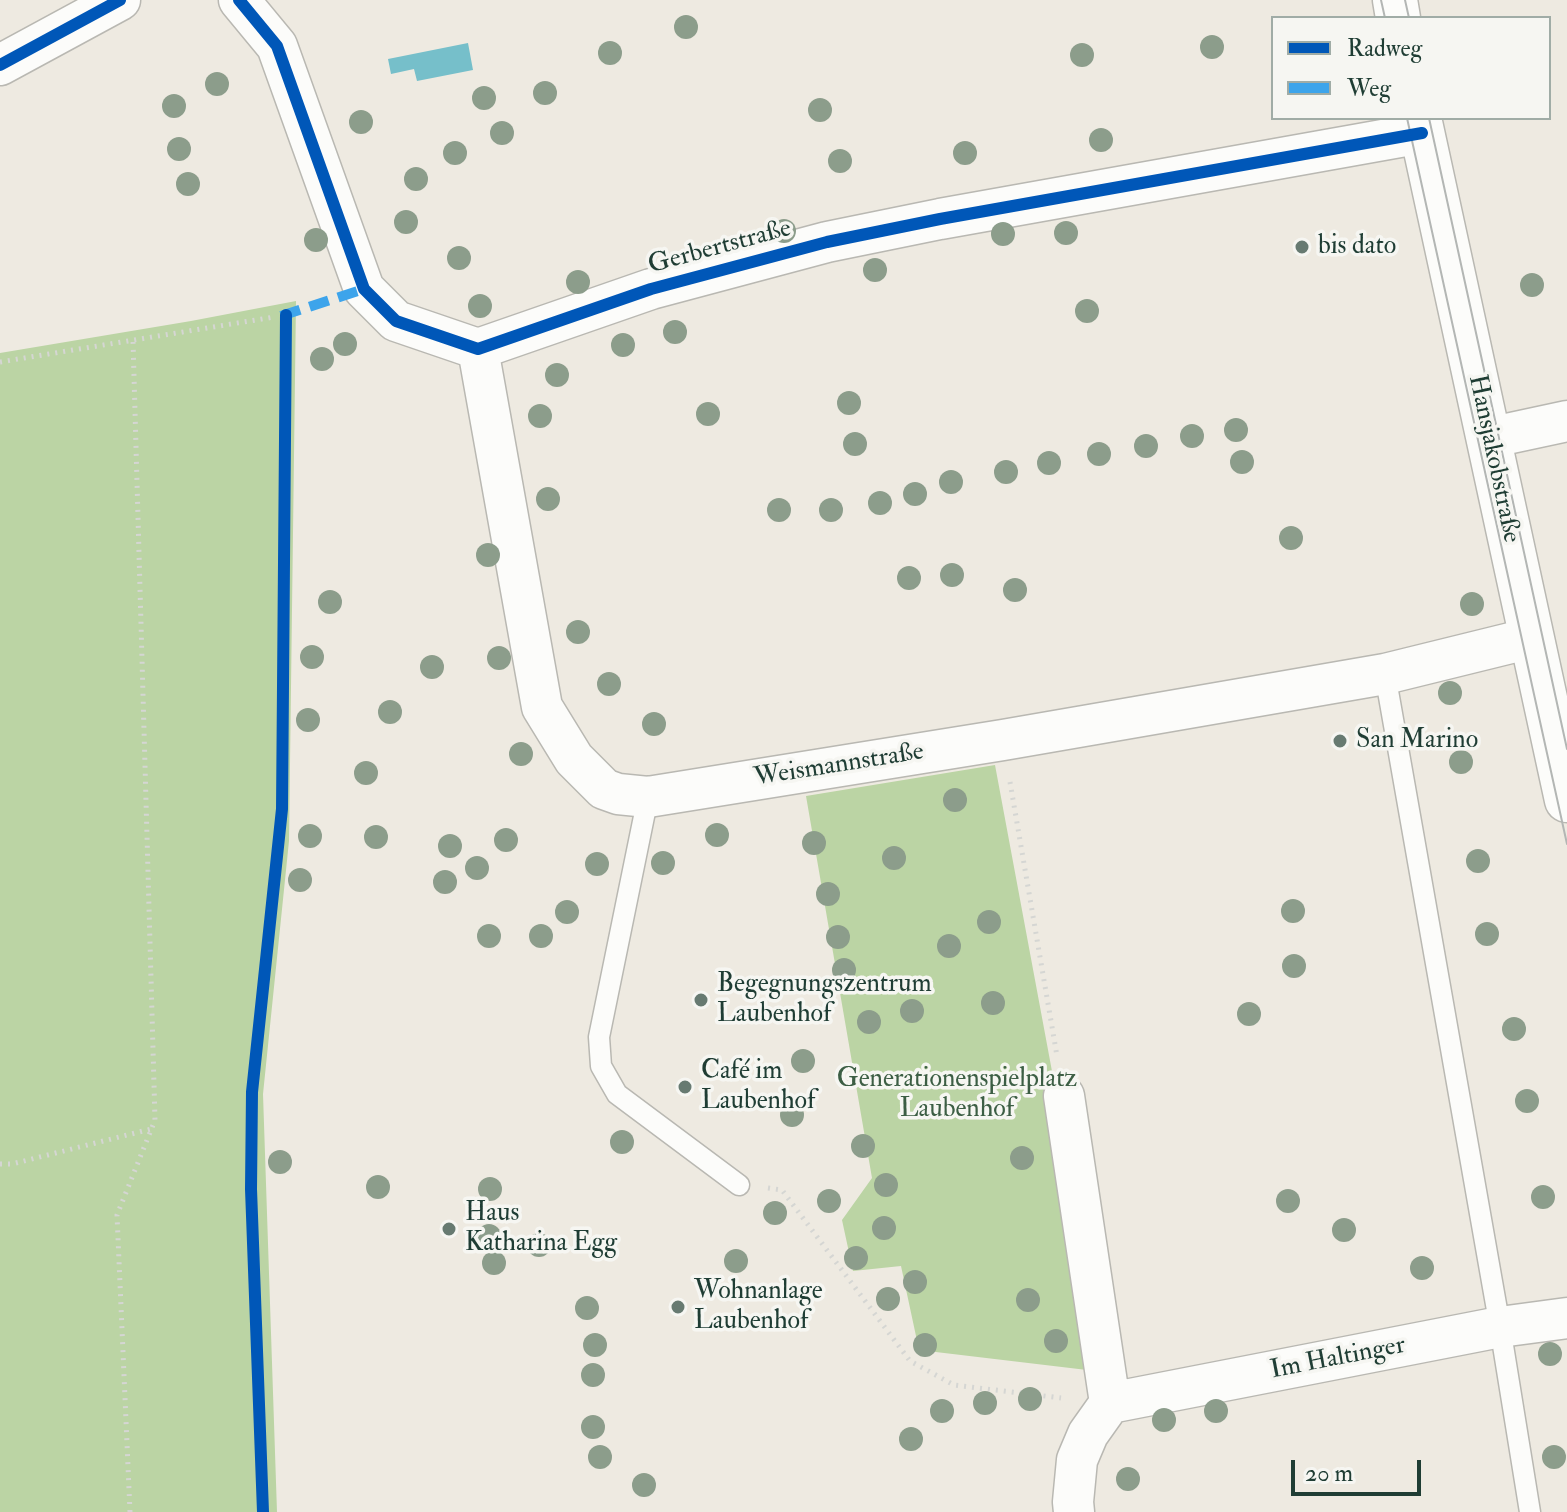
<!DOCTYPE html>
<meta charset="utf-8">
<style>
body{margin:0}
#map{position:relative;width:1567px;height:1512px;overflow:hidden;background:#eeeae1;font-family:"IM FELL Double Pica",serif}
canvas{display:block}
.legend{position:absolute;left:1271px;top:16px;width:280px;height:104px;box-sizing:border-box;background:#f6f6f2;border:2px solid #a0aca6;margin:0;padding:10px 14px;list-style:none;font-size:24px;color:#1f3d34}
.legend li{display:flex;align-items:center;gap:16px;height:40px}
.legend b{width:40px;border:2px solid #a0aca6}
.scale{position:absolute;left:1291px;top:1460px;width:130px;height:36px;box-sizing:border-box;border:4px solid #1f3d34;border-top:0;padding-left:10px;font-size:24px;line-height:28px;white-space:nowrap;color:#1f3d34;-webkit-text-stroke:6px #f6f6f2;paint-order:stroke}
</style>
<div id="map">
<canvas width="1567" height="1512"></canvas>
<ul class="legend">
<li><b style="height:10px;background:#0057b8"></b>Radweg</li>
<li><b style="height:10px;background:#3da4eb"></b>Weg</li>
</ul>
<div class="scale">20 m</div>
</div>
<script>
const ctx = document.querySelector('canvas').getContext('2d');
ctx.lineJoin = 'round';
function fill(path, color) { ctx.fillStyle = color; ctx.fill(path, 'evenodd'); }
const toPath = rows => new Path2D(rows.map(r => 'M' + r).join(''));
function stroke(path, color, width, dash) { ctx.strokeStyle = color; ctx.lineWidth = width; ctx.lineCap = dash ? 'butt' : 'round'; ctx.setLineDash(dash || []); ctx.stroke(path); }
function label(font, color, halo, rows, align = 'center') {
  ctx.font = font + ' "IM FELL Double Pica",serif'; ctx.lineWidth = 7; ctx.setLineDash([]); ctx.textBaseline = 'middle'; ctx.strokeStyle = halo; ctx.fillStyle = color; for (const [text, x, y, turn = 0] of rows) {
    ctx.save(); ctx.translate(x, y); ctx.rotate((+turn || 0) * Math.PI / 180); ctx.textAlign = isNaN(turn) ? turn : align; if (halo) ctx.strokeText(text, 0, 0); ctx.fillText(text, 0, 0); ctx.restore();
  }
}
fill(toPath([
 [296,301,289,841,263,1094,277,1512,0,1512,0,353,191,321],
 [995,765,1054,1082,1087,1370,919,1350,901,1266,853,1271,842,1220,872,1178,806,796]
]), '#bbd4a4');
fill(toPath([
 [468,43,473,70,417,81,414,69,391,74,388,59]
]), '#76bfca');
const lane = toPath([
 [1385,674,1500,1327,1530,1512],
 [648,797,599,1037,601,1066,617,1094,739,1185]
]);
const street = toPath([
 [239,0,277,46,364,289,396,321,478,349,651,289,827,242,940,219,1422,133],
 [0,65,120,0],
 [478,349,542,707,574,759,604,789,618,794,648,797,1003,740,1385,674,1531,638],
 [1488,438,1567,421],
 [1064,1096,1110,1403],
 [1074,1512,1073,1502,1077,1460,1088,1434,1110,1403,1500,1327,1567,1318]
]);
const secondary = toPath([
 [1395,0,1398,18],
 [1419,118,1567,800]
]);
stroke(lane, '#b9b8b2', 23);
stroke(street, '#b9b8b2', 43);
stroke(secondary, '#b9b8b2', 47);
stroke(toPath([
 [0,362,274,317],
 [1010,782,1057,1056],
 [0,1164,12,1164,151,1129],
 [768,1188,782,1190,910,1361,954,1385,1061,1398],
 [130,1512,117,1215,155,1120,133,340]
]), '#d5d6d3', 5, [2, 6]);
stroke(lane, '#fcfcfa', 20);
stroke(street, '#fcfcfa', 40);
stroke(secondary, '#fcfcfa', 44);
stroke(toPath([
 [1381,0,1385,18],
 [1405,0,1409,18],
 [1407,118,1567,844],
 [1429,118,1567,749]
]), '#b3b6b4', 2);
stroke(toPath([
 [281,316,364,289]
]), '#3da4eb', 10, [20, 10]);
stroke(toPath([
 [239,0,277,46,364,289,396,321,478,349,651,289,827,242,940,219,1422,133],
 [0,65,120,0],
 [263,1512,251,1189,252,1092,282,809,286,315]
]), '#0057b8', 12);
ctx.fillStyle = '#8c9d8b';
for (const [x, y] of [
 [686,27],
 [1212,47],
 [610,53],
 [1082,55],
 [217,84],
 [545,93],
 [484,98],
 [174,106],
 [820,110],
 [361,122],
 [502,133],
 [1101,140],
 [179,149],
 [455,153],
 [965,153],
 [840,161],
 [416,179],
 [188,184],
 [406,222],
 [784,231],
 [1066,233],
 [1003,234],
 [316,240],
 [459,258],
 [875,270],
 [578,282],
 [1532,285],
 [480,306],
 [1087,311],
 [675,332],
 [345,344],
 [623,345],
 [322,359],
 [557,375],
 [849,403],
 [708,414],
 [540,416],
 [1236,430],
 [1192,436],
 [855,444],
 [1146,446],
 [1099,454],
 [1242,462],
 [1049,463],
 [1006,472],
 [951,482],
 [915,494],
 [548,499],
 [880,503],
 [779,510],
 [831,510],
 [1291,538],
 [488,555],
 [952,575],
 [909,578],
 [1015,590],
 [330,602],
 [1472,604],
 [578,632],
 [312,657],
 [499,658],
 [432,667],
 [609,684],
 [1450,693],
 [390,712],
 [308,720],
 [654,724],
 [521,754],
 [1461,762],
 [366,773],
 [955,800],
 [717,835],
 [310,836],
 [376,837],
 [506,840],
 [814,843],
 [450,846],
 [894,858],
 [1478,861],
 [663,863],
 [597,864],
 [477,868],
 [300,880],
 [445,882],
 [828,894],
 [1293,911],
 [567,912],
 [989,922],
 [1487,934],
 [489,936],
 [541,936],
 [838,937],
 [949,946],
 [1294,966],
 [844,970],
 [993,1003],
 [912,1011],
 [1249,1014],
 [869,1022],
 [1514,1029],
 [803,1061],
 [1527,1101],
 [792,1115],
 [622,1142],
 [863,1146],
 [1022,1158],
 [280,1162],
 [886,1185],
 [378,1187],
 [490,1189],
 [1543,1197],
 [829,1201],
 [1288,1201],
 [775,1213],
 [884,1228],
 [1344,1230],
 [489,1236],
 [539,1245],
 [856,1258],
 [736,1261],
 [494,1263],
 [1422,1268],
 [915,1282],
 [888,1299],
 [1028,1300],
 [587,1308],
 [1056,1341],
 [595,1345],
 [925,1345],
 [1550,1354],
 [593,1375],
 [1030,1399],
 [985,1403],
 [942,1411],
 [1216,1411],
 [1164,1420],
 [593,1427],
 [911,1439],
 [600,1457],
 [1554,1457],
 [1128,1479],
 [644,1485]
]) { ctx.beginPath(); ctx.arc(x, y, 12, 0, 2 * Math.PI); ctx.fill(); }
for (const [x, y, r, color] of [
 [1302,247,8,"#677a71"],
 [1340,741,8,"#677a71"],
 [701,1000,8,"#677a71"],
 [685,1087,8,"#677a71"],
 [449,1229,8,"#677a71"],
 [678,1307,8,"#677a71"]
]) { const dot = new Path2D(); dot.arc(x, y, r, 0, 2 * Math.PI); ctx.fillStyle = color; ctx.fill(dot); stroke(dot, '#f6f6f2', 3); }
label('26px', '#1f3d34', '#f6f6f2', [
 ["bis dato",1318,247],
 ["San Marino",1356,741],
 ["Begegnungszentrum",717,985],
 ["Laubenhof",717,1015],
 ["Café im",701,1072],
 ["Laubenhof",701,1102],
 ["Haus",465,1214],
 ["Katharina Egg",465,1244],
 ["Wohnanlage",694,1292],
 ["Laubenhof",694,1322]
], 'left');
label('26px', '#1f3d34', '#f6f6f2', [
 ["Gerbertstraße",720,248,-15],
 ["Hansjakobstraße",1493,459,78],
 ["Weismannstraße",839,766,-9],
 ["Im Haltinger",1338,1359,-11]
]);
label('26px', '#3c5e44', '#f6f6f2', [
 ["Generationenspielplatz",957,1080],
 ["Laubenhof",957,1110]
]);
</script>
